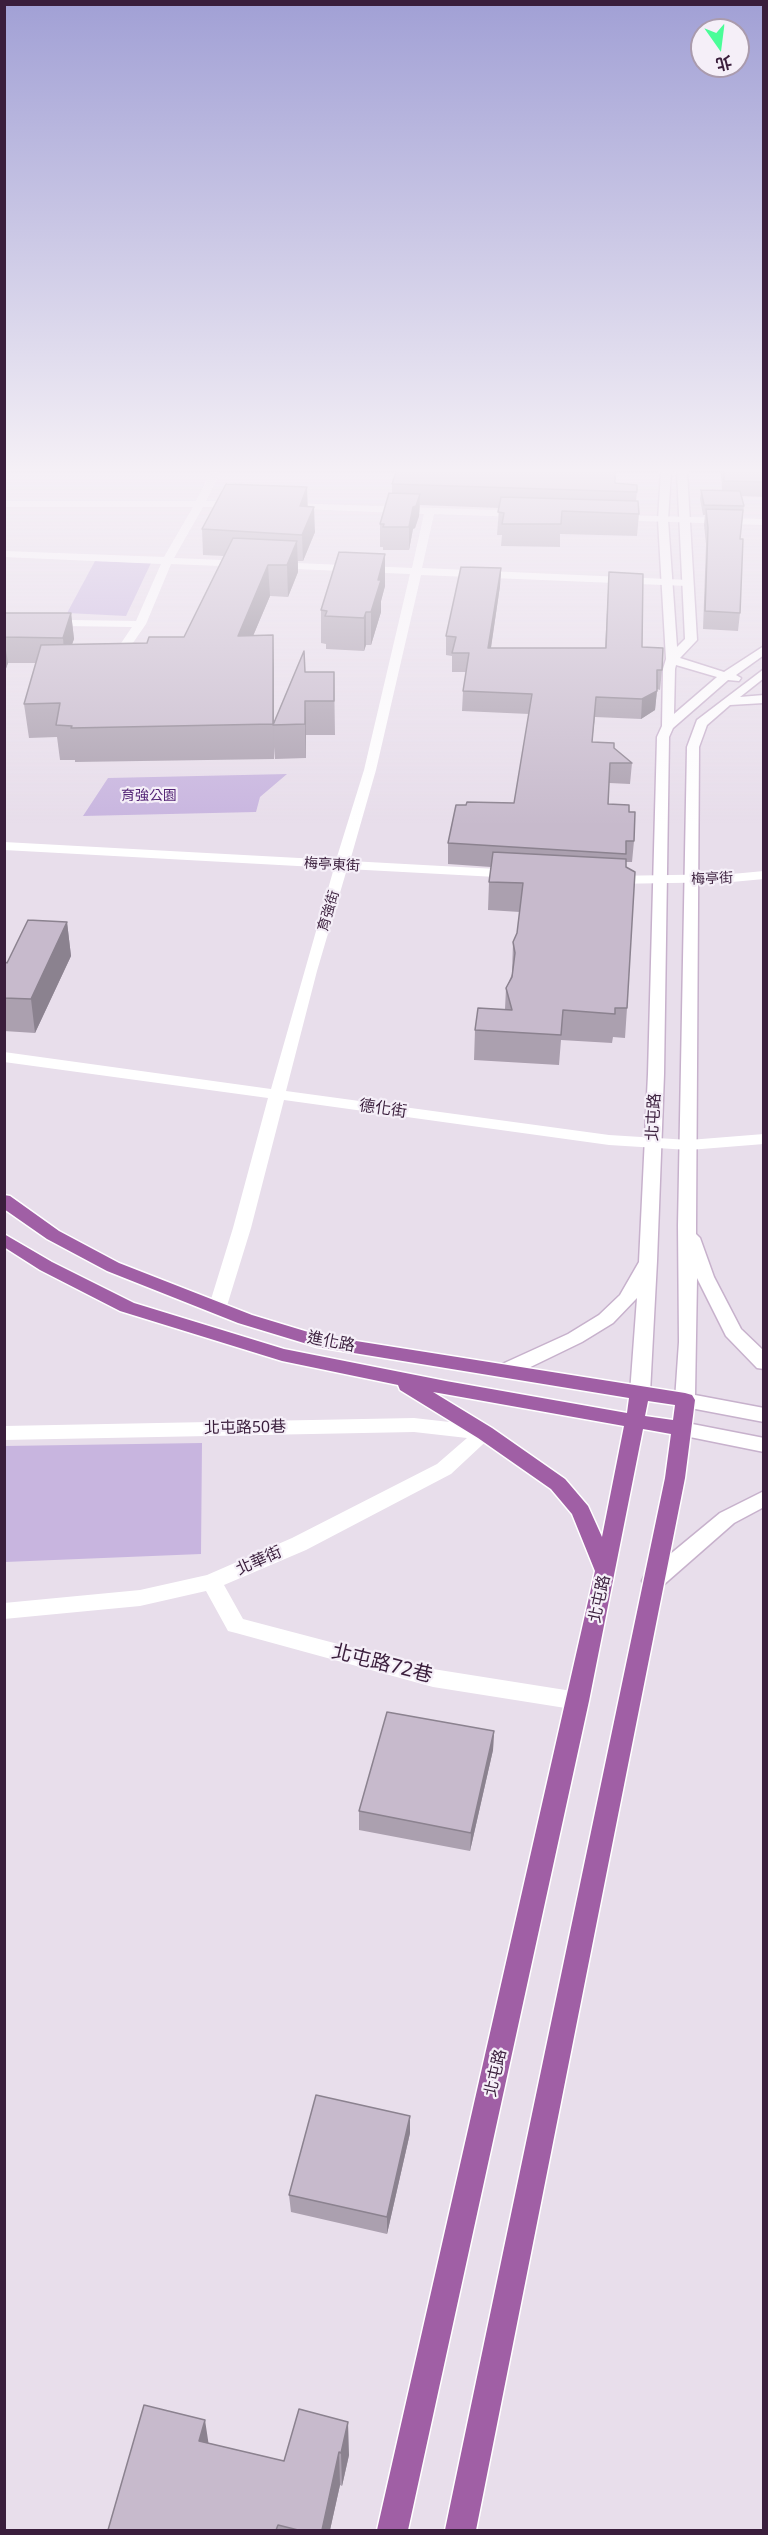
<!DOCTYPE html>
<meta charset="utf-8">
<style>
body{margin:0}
#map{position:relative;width:768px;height:2535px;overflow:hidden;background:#e8deeb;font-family:"Noto Sans","Noto Sans TC",sans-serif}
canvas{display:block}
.frame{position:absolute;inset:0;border:6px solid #3a1e3c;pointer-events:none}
.north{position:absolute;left:690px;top:18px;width:60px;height:60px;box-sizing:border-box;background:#f5eff8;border:2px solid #aa9bad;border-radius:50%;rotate:166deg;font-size:16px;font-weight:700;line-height:24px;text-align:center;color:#3a1e3c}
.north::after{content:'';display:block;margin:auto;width:21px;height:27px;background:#4afd98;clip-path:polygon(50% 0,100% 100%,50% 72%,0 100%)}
</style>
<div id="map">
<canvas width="768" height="2535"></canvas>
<div class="frame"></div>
<div class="north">北</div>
</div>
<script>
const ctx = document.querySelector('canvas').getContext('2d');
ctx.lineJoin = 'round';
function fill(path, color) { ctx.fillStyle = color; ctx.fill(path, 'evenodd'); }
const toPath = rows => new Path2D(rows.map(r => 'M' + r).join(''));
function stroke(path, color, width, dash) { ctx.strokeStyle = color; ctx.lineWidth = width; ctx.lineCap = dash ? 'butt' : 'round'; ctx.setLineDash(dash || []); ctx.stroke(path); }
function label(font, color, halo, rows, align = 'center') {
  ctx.font = font + ' "Noto Sans","Noto Sans TC",sans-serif'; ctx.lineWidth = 4.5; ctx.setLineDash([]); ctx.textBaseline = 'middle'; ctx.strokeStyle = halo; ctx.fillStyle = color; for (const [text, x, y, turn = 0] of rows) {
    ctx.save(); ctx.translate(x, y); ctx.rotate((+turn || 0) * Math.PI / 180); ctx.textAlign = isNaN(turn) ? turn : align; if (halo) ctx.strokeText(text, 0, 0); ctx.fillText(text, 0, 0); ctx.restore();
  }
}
fill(toPath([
 [95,561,151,563,126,616,67,613],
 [287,774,260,797,256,812,83,816,108,778],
 [202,1443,201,1554,5,1562,5,1446]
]), '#c8b5df');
const secondary = toPath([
 [661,472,671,472,668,520,677,647,685,639,677,472,687,472,697,640,680,658,724,672,764,646,764,655,736,675,741,678,739,681,728,680,673,728,669,737,664,1074,657,1261,650,1393,647,1398,640,1400,633,1398,630,1393,637,1298,613,1323,582,1342,514,1375,507,1376,500,1375,497,1370,500,1365,568,1334,599,1315,620,1295,639,1262,648,1074,657,737,662,726,663,669,666,659,658,520,661,472],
 [676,665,717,677,674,714,675,669,676,665],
 [764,669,764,678,740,697,764,695,764,703,730,705,707,725,699,747,696,1225,696,1234,700,1238,714,1277,741,1329,764,1351,764,1369,757,1368,726,1336,697,1278,695,1395,764,1408,764,1422,685,1407,678,1405,675,1400,679,1342,678,1225,687,747,697,720,764,669],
 [682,1422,764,1438,764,1452,675,1434,672,1429,675,1424,682,1422],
 [764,1491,764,1507,734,1523,661,1587,653,1589,645,1587,642,1581,645,1575,720,1513,764,1491]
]);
const primary = toPath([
 [4,1195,10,1196,59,1231,119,1263,252,1315,318,1335,685,1393,692,1395,695,1400,685,1478,476,2530,445,2530,665,1478,671,1434,643,1429,589,1701,408,2530,377,2530,595,1571,572,1514,551,1489,478,1438,400,1390,398,1385,282,1361,120,1311,40,1270,4,1247,4,1234,52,1262,134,1303,284,1349,446,1381,627,1413,629,1398,317,1347,238,1323,107,1271,47,1239,4,1209,4,1195],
 [433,1392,624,1426,602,1537,588,1506,565,1479,492,1428,433,1392],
 [648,1401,675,1405,673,1420,645,1416,648,1401]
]);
stroke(secondary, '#c7b1cc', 3);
stroke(primary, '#fff', 3);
fill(toPath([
 [211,472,220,472,206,501,239,501,244,504,239,507,203,507,174,558,246,561,251,564,246,567,171,564,146,624,117,666,113,667,107,664,132,627,4,625,4,619,136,621,161,564,4,557,4,551,164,557,193,507,4,507,4,501,196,501,211,472],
 [285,503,521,511,526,514,521,517,434,514,422,568,688,580,693,583,688,586,421,575,376,770,350,861,515,870,522,874,515,878,347,869,317,971,286,1091,609,1135,689,1140,764,1134,764,1144,689,1150,609,1145,284,1100,251,1228,226,1309,224,1313,217,1315,210,1313,208,1309,233,1228,268,1098,4,1062,4,1052,271,1089,334,868,4,850,4,842,336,860,364,770,410,574,273,568,268,565,273,562,412,568,424,514,281,508,280,506,285,503],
 [615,515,764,519,764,525,611,520,611,516,615,515],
 [764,871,764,879,732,882,611,884,604,880,611,876,732,874,764,871],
 [414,1418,485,1426,492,1428,495,1433,451,1474,306,1550,224,1585,243,1619,433,1669,578,1692,586,1695,589,1701,586,1707,578,1710,433,1687,236,1633,228,1631,206,1591,140,1606,4,1619,4,1603,140,1590,207,1575,292,1538,437,1464,467,1438,414,1432,4,1440,4,1426,414,1418]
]), '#fff');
fill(secondary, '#fff');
fill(primary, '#a05fa5');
fill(toPath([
 [721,472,764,472,764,497,741,496,744,506,740,539,740,613,738,631,703,629,706,544,704,525,705,515,703,515,700,499,701,490,722,490],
 [615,483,637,492,636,501,639,514,637,536,560,534,560,547,501,546,502,535,497,535,499,508,420,505,419,516,415,528,413,529,409,550,383,550,383,547,380,547,380,524,392,493,392,484],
 [308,507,315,532,303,561,298,561,298,572,288,597,270,596,253,636,274,668,274,722,305,672,334,672,335,735,306,735,306,758,275,759,274,747,274,759,75,762,75,760,60,760,57,737,29,738,24,704,36,663,8,663,4,674,4,613,71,613,74,639,72,644,147,643,184,637,224,556,203,555,202,529],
 [385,554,385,586,381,601,381,612,371,645,366,645,364,651,326,649,326,644,321,643,321,610],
 [501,568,500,586,491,648,605,648,608,591,642,647,662,670,660,690,657,689,655,710,641,719,595,717,592,742,614,748,632,763,630,784,609,783,608,804,629,812,634,841,632,862,626,862,627,1008,625,1038,613,1037,612,1043,561,1040,559,1065,474,1060,475,1030,505,1009,506,988,512,974,513,942,517,933,520,912,488,910,489,882,491,867,448,864,448,843,466,805,514,803,529,714,462,711,463,691,466,672,452,672,452,656,446,655,446,636],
 [67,922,71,956,35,1033,4,1031,4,961,7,963],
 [494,1731,493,1750,470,1851,359,1830,359,1811],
 [410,2133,387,2234,291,2212,289,2195],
 [299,2409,349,2455,342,2486,340,2485,330,2530,108,2530,208,2443,284,2461]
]), '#aba0af');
fill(toPath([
 [307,487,308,512,300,506],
 [420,494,419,516,415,528,413,529,409,550,409,527,413,507],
 [314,507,315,532,303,561,302,535],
 [297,541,298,572,288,597,287,565],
 [385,554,385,586,381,601,381,612,371,645,371,612,378,580],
 [268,565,270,596,239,669,238,636],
 [501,568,500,586,488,667,488,648],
 [366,612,366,645,364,651,364,618],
 [71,613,74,639,65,664,63,638],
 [273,635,274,668,274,724,273,725,274,759,273,724],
 [4,637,8,663,4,674],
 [657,691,655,710,641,719,642,699],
 [305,701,306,735,306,758,305,724],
 [67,922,71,956,35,1033,31,999],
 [494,1731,493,1750,470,1851,471,1833],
 [410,2116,410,2133,387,2234,387,2217],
 [205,2420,210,2453,199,2441],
 [348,2422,349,2455,342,2486,341,2453],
 [339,2452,340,2485,330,2530,322,2530]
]), '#8b828f');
const building = toPath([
 [396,472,615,472,615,483,637,485,637,492,392,484,396,472],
 [724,472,764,472,764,482,724,481,724,472],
 [226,484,307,487,300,506,314,507,302,535,202,529,226,484],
 [701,490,740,491,744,506,704,505,701,490],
 [389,493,420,494,416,506,413,507,409,527,383,527,384,524,380,524,389,493],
 [501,497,638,501,639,514,562,511,561,524,502,524,504,513,498,512,501,497],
 [706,509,743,510,740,539,743,539,740,613,705,611,708,528,706,509],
 [233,538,297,541,287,565,268,565,238,636,273,635,273,724,71,728,72,726,56,725,60,703,24,704,41,645,147,643,149,637,184,637,233,538],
 [339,552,385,554,378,580,381,580,371,612,366,612,364,618,325,616,327,611,321,610,339,552],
 [461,567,501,568,488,648,606,648,609,572,643,574,642,647,663,648,662,670,657,670,657,691,642,699,596,697,592,742,614,743,614,748,632,763,610,763,608,804,629,805,629,812,635,812,634,841,626,841,626,854,448,843,456,805,466,805,467,802,514,803,532,694,463,691,469,653,452,653,456,637,446,636,461,567],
 [4,613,71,613,63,638,4,637,4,613],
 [304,651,305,672,334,672,334,701,305,701,305,724,273,725,304,651],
 [493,852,626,859,626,867,635,872,627,1008,615,1008,615,1014,563,1010,561,1035,475,1030,478,1008,512,1010,506,988,512,977,515,953,513,942,517,933,523,883,489,882,493,852],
 [28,920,67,922,31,999,4,998,4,961,7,963,28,920],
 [387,1712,494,1731,471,1833,359,1811,387,1712],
 [316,2095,410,2116,387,2217,289,2195,316,2095],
 [144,2405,205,2420,199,2441,284,2461,299,2409,348,2422,341,2453,339,2452,322,2530,298,2530,278,2525,276,2530,108,2530,144,2405]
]);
fill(building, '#c7bacc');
stroke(building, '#8b828f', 1.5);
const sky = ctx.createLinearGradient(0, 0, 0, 826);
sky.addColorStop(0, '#a1a0d5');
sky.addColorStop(0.57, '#f5f0f6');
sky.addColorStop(1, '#f5f0f600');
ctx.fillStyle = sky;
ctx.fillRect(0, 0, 768, 826);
label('14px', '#542576', '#f5eff8', [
 ["育強公園",149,796]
]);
label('14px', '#3a1e3c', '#f5eff8', [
 ["梅亭東街",332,865,3],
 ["梅亭街",712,879,-2],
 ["育強街",329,911,-73]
]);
label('16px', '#3a1e3c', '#f5eff8', [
 ["德化街",383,1109,8],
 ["北屯路",654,1117,-87],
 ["進化路",331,1342,11],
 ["北屯路50巷",245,1428,-1],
 ["北華街",259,1561,-24],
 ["北屯路",600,1599,-78],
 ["北屯路",496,2073,-77]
]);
label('20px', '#3a1e3c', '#f5eff8', [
 ["北屯路72巷",382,1664,14]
]);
</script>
